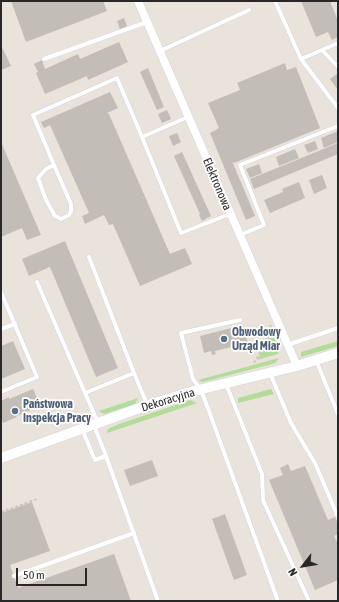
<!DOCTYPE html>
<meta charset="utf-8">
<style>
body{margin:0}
#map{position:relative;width:339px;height:602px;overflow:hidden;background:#e9e3db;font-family:"Asap Condensed",sans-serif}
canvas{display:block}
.frame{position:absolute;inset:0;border:2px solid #282828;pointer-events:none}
.north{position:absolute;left:283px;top:546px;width:40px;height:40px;-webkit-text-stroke:3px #fff;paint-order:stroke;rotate:239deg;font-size:11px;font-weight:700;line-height:16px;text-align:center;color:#282828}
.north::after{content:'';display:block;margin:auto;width:14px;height:18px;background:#282828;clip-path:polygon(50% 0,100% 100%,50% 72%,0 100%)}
.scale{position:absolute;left:16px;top:568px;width:71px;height:18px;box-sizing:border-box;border:2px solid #282828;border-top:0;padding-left:5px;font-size:12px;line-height:14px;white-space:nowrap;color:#282828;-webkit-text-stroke:3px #fff;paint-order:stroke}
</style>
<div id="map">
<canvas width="339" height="602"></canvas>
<div class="frame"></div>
<div class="north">N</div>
<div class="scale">50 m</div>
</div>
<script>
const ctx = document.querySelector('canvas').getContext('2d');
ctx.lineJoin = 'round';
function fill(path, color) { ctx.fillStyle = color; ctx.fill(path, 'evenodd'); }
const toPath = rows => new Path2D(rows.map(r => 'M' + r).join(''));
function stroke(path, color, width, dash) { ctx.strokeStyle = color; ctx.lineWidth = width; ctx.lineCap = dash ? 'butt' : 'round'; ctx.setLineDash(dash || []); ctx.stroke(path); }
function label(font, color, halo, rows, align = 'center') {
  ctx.font = font + ' "Asap Condensed",sans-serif'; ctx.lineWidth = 3.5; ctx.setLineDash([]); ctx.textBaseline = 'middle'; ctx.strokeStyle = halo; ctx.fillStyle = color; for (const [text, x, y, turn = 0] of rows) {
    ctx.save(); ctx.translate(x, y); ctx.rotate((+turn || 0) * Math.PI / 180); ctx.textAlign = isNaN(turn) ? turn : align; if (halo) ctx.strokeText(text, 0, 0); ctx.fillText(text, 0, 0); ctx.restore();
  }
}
fill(toPath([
 [271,324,279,346,279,352,278,354,257,360,267,341],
 [338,341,338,346,301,357,301,352],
 [279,358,275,363,272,364,203,382,198,380],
 [271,389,274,394,238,403,238,398],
 [138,398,135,404,104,414,99,411],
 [190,400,197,403,107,433,108,429,119,424]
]), '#b3dc9b');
fill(toPath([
 [11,1,103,1,107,11,26,42],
 [301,1,330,1,338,21,338,37,332,40,328,32,316,37],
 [124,18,127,26,120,29,117,21],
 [119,42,128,62,88,80,87,76,45,94,36,73,38,72,34,64,42,60,45,69,78,54,80,59],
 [1,45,11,66,1,70],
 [285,63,287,70,296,67,320,128,234,163,232,161,255,216,246,220,210,133,219,128,208,103,240,90,237,83],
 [148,68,164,107,157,110,140,72],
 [338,73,338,90,330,79],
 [110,92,118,108,107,113,109,114,170,254,185,248,192,264,140,286,113,224,109,225,104,215,85,224,82,216,89,213,50,125,44,128,41,122],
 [167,110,171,119,162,123,158,114],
 [338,131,338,142,324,148,321,138],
 [177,133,181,142,173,146,169,136],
 [315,141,318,149,308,153,304,145],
 [1,142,41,235,27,240,22,228,1,237],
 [338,143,338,154,254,189,250,179],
 [295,149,299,158,279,166,276,157],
 [182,152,211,216,202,221,199,215,200,214,174,156],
 [259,164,262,173,250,178,246,169],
 [322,175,327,188,314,194,309,180],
 [299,182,305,198,270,213,264,200,283,192,282,189],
 [65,241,118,368,96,377,50,267,29,276,22,259],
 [243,325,248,343,215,351,216,354,212,355,211,351,204,353,200,336],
 [13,341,25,369,1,379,1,346],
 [33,389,40,406,16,416,17,417,3,423,3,421,1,422,1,401,9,397,9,399],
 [152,460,158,476,130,486,124,470],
 [288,464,291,471,305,466,328,520,335,517,338,524,338,534,334,536,338,544,338,580,315,590,269,480,283,475,280,468],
 [32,502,50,551,10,565,18,588,114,554,131,601,1,601,1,513],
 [225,514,247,575,234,580,212,519]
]), '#c2bdb6');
const service = toPath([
 [275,1,301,59,338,108],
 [322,50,338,67],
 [160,51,249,10],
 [44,59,147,22],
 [301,59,338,43],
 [188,117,142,137,181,233,230,214],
 [54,165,46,169,38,178,46,200,55,216,61,219,69,215,71,211,71,204,54,165,33,115,117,78,142,137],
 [240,235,264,225,240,165,338,126],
 [37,282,98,423],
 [1,292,37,377,1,392],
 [240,320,181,333,193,379,201,390,209,411,278,601],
 [1,329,15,324],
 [287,345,338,328],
 [316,360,338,414],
 [134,373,147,404],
 [270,373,291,423,315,463,338,517],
 [226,384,262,474,263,500,309,601],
 [85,393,134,373,89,257],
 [94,425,106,456],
 [82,429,95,460,106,456,158,601],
 [14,576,134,533]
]);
const minor = toPath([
 [138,1,297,366]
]);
const tertiary = toPath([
 [1,458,148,405,194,391,297,366,338,353]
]);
stroke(service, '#d0d4e0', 5);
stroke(minor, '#d0d4e0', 9);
stroke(tertiary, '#d0d4e0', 11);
stroke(toPath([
 [254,363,265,343,270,325],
 [1,512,37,499]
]), '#c3c3c3', 1.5, [3, 2]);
stroke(service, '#fff', 4);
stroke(minor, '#fff', 8);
stroke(tertiary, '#fff', 10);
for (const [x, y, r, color] of [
 [224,339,4,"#5c6f8a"],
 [15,411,4,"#5c6f8a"]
]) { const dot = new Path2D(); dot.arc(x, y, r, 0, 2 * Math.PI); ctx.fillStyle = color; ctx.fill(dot); stroke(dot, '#fff', 1.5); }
label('12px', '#282828', '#fff', [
 ["Elektronowa",217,184,67],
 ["Dekoracyjna",168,400,-17]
]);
label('bold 12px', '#4e5e75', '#fff', [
 ["Obwodowy",232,332],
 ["Urząd Miar",232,346],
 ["Państwowa",23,404],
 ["Inspekcja Pracy",23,418]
], 'left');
</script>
